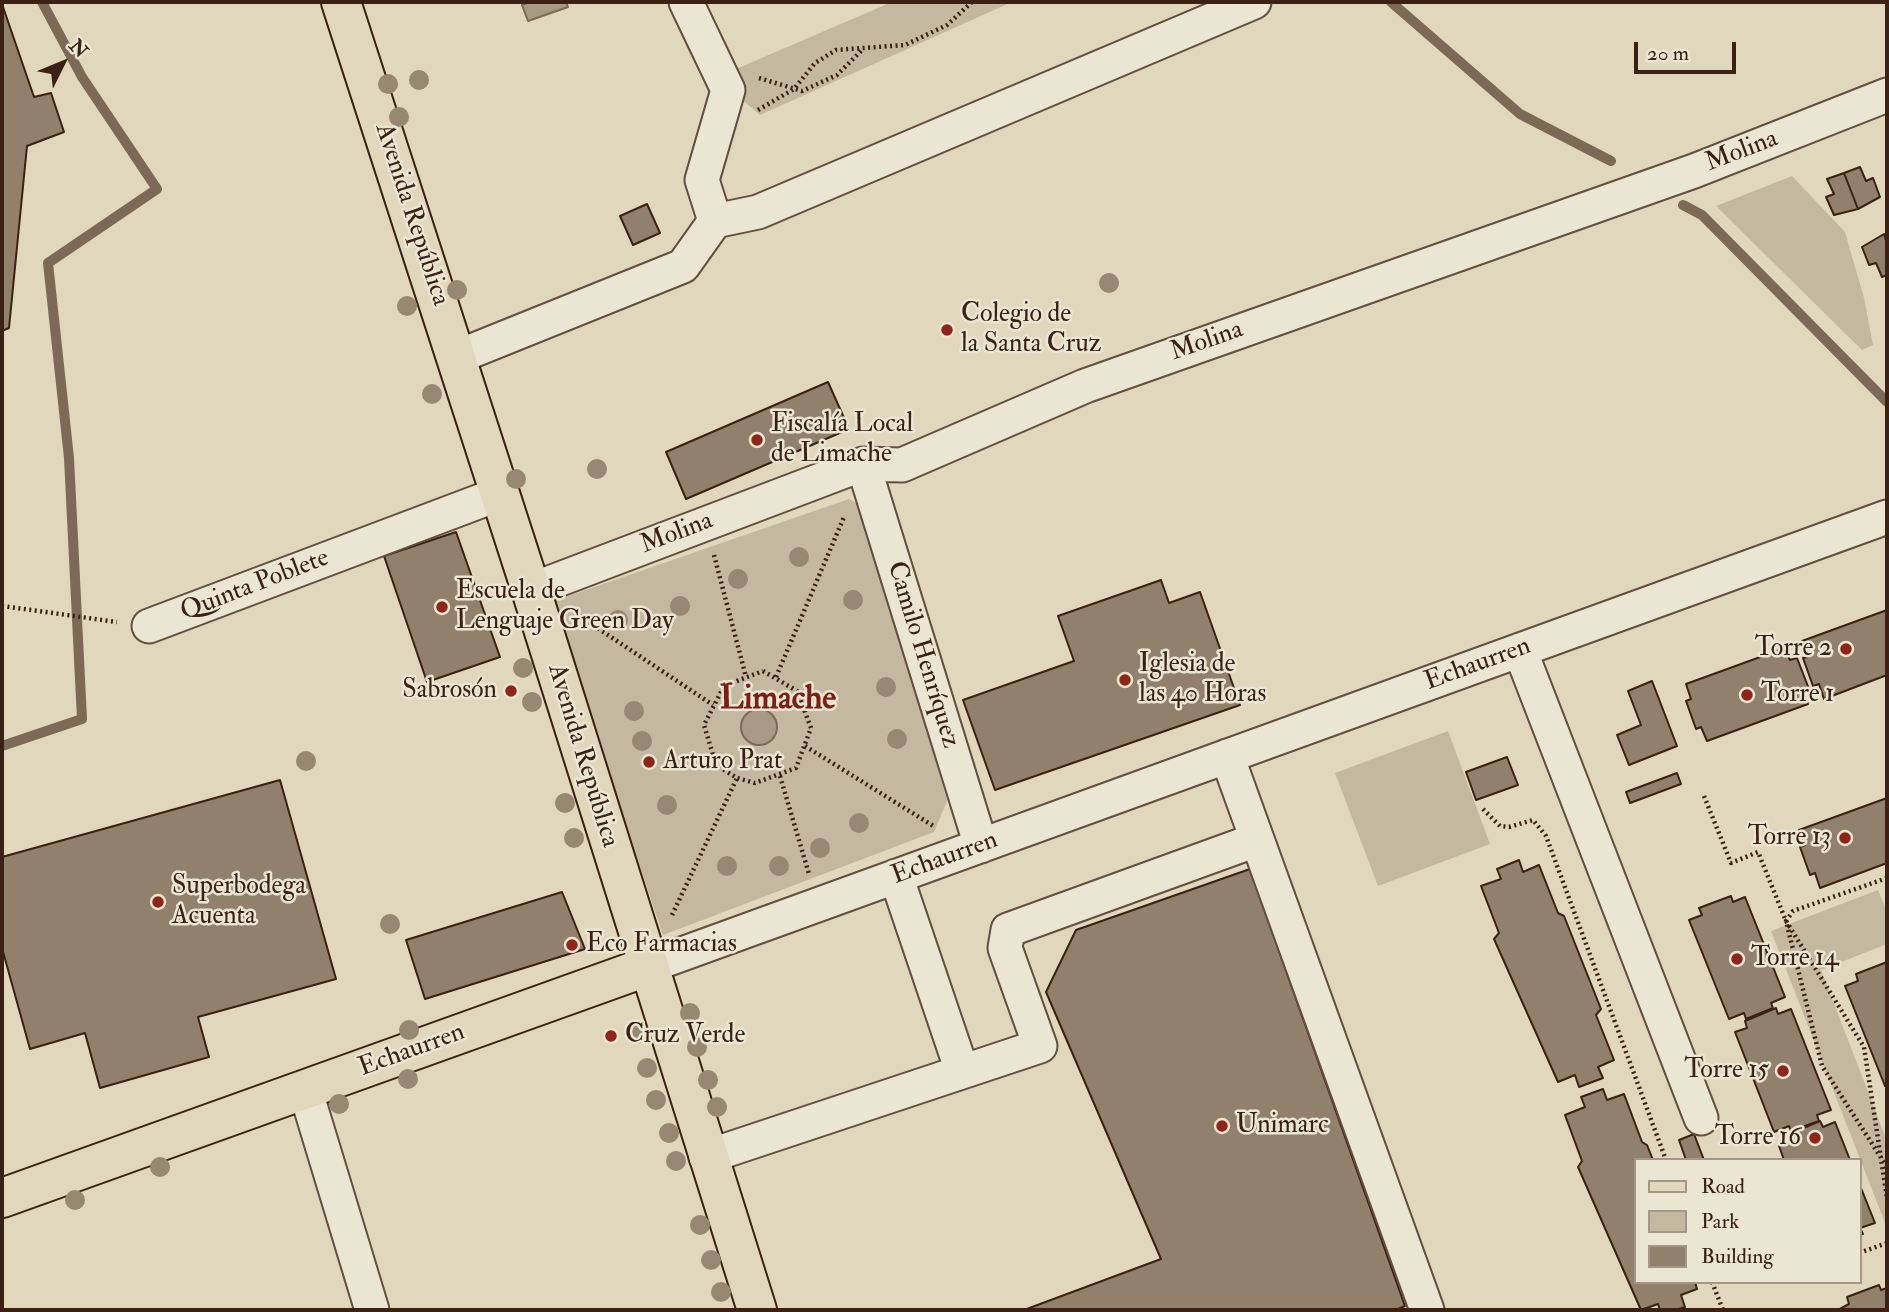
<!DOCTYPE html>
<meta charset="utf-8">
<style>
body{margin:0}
#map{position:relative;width:1889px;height:1312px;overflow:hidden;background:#e0d7bd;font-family:"IM FELL Double Pica",serif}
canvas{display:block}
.frame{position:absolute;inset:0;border:4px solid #3a2114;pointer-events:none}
.legend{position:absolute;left:1634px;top:1158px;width:228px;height:126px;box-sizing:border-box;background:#ebe5d4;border:2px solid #a49787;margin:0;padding:9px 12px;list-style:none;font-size:21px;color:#3a2114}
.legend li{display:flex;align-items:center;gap:14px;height:35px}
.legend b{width:35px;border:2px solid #a49787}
.north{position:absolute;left:28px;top:28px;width:70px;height:70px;-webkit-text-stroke:5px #ebe5d4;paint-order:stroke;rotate:47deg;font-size:19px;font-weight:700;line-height:28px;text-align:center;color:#3a2114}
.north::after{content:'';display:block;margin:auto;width:24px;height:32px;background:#3a2114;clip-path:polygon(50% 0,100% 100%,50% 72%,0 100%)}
.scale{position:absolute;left:1634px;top:42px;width:102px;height:32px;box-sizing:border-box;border:4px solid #3a2114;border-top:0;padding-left:9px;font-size:21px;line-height:24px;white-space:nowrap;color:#3a2114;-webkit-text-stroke:5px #ebe5d4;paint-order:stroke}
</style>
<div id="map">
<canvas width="1889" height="1312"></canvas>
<div class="frame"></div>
<ul class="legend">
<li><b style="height:9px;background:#e0d7bd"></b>Road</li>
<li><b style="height:19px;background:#c4b8a0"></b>Park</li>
<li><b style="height:19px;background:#90806c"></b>Building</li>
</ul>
<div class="north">N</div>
<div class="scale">20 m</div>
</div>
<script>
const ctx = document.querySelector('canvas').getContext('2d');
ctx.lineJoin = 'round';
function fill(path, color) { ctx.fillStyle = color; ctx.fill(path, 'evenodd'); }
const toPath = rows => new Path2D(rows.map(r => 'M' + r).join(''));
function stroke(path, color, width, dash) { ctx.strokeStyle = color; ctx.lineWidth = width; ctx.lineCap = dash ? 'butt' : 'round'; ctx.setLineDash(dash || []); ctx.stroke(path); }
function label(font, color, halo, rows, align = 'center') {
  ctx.font = font + ' "IM FELL Double Pica",serif'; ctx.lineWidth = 5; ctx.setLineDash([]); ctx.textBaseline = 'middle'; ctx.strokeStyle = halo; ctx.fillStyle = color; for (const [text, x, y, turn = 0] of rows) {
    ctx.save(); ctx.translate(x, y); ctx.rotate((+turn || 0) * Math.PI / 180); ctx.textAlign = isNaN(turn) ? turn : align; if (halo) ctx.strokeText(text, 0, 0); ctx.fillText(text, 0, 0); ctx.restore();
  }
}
fill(toPath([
 [892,2,1012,2,760,115,740,98,729,72],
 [1792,176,1845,232,1864,298,1873,345,1862,350,1716,206],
 [849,499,864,508,947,801,934,832,663,935,551,602],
 [1448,731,1490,844,1378,886,1335,773],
 [1878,890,1887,912,1887,944,1821,970,1887,1141,1887,1228,1771,931]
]), '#c4b8a0');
const water = toPath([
 [529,2,566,2,568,7,528,21,522,5,529,2],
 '741 727a18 18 0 1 1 36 0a18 18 0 1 1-36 0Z'
]);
fill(water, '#a89984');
stroke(water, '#7c6957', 2);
stroke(toPath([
 [1391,2,1520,114,1611,161],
 [1683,205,1702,215,1887,402],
 [2,746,82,719,69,458,48,263,157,189,82,77,42,2]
]), '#7c6957', 10);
const building = toPath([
 [2,4,34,97,51,93,64,132,27,146,9,328,2,331,2,4],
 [1860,167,1866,181,1873,178,1880,197,1858,209,1844,173,1860,167],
 [1844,173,1858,209,1834,215,1826,197,1834,194,1827,179,1844,173],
 [647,204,660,233,633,245,620,216,647,204],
 [1884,234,1887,244,1887,275,1882,277,1876,263,1869,265,1862,247,1884,234],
 [828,382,849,429,686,499,666,452,828,382],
 [456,532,500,657,427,682,384,556,456,532],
 [1161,580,1169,603,1200,592,1240,705,995,790,963,700,1074,661,1058,616,1161,580],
 [1887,610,1887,675,1824,699,1819,684,1813,686,1803,658,1808,657,1802,641,1887,610],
 [1785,648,1790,660,1797,658,1809,689,1803,691,1808,704,1707,741,1701,727,1696,729,1686,701,1691,699,1686,684,1785,648],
 [1652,681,1677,746,1629,765,1617,735,1641,725,1628,691,1652,681],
 [1507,757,1518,785,1476,800,1466,772,1507,757],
 [1677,773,1681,784,1630,803,1626,792,1677,773],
 [280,780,336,979,198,1017,209,1057,100,1088,85,1033,30,1049,2,948,2,857,280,780],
 [1887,798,1887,863,1820,888,1815,873,1810,875,1800,847,1805,845,1799,830,1887,798],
 [1519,860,1523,872,1539,865,1558,913,1564,916,1601,1009,1596,1015,1614,1060,1598,1067,1603,1078,1579,1087,1575,1075,1558,1082,1494,939,1499,933,1481,886,1501,879,1497,869,1519,860],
 [1250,869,1405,1306,1396,1310,1024,1310,1161,1259,1046,992,1076,930,1250,869],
 [562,892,585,949,425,999,406,940,562,892],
 [1731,896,1733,902,1745,897,1785,997,1771,1003,1773,1008,1746,1019,1744,1013,1729,1019,1689,920,1702,915,1699,908,1731,896],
 [1887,962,1887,1085,1885,1086,1845,986,1858,981,1856,974,1887,962],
 [1776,1008,1778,1014,1791,1009,1831,1110,1817,1115,1819,1121,1791,1131,1789,1126,1774,1132,1735,1032,1747,1028,1745,1021,1776,1008],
 [1603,1089,1607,1100,1624,1094,1642,1142,1647,1145,1653,1160,1635,1160,1635,1282,1695,1282,1697,1289,1681,1295,1685,1307,1676,1310,1660,1310,1658,1304,1641,1310,1578,1167,1582,1161,1565,1115,1585,1107,1581,1097,1603,1089],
 [1820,1121,1823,1127,1835,1122,1850,1160,1784,1160,1779,1146,1791,1141,1789,1134,1820,1121],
 [1694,1134,1704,1160,1686,1160,1679,1140,1694,1134],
 [1859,1183,1875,1223,1860,1228,1863,1234,1859,1235,1859,1183],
 [1879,1285,1881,1290,1887,1288,1887,1310,1838,1310,1849,1304,1847,1297,1879,1285]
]);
fill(building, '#90806c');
stroke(building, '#3a2114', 2);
const minor = toPath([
 [686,2,728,90,702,180,715,221],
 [457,357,683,266,715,221,758,212,1254,2],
 [863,464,981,846],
 [531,590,863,464,902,465,1085,386,1694,171,1887,95],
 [149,626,499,494],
 [1520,650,1701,1118],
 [1227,756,1427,1310],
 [896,876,962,1071],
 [649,966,1887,517],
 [305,1089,372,1310],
 [706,1157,1040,1046,1005,948,1008,930,1256,840]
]);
const major = toPath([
 [341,2,531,590,757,1310],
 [2,1198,649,966]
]);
stroke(minor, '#644e3e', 37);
stroke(major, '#3a2114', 42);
stroke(toPath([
 [759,78,802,91,837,75,863,49],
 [758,110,794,89,815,63,836,50,905,45,947,25,972,2],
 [714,555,746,677],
 [2,606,117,622],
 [575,613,713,705],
 [763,671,797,691,811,728,796,768,755,783,737,778,716,765,704,725,724,686,763,671],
 [776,677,844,517],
 [805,746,935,827],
 [780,776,809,874],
 [1704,796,1731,863,1758,852,1786,921,1864,1047,1887,1198],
 [1483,809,1500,826,1509,827,1533,820,1546,836,1666,1160],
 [1887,878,1793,911,1786,921,1822,1066,1887,1167],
 [672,915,737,778],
 [1859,1253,1887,1243],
 [1712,1282,1723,1310]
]), '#3a2114', 4.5, [2, 3.5]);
stroke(minor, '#ebe5d4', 33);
stroke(major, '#e0d7bd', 38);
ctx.fillStyle = '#978873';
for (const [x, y] of [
 [419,80],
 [388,84],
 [399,117],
 [1109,283],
 [457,290],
 [407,306],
 [432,394],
 [597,469],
 [516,479],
 [799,557],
 [738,579],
 [853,600],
 [680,606],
 [618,620],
 [523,668],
 [886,687],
 [532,702],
 [634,711],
 [897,739],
 [642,741],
 [306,761],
 [565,803],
 [667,805],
 [859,823],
 [574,838],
 [820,848],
 [727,866],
 [779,866],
 [390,924],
 [690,1013],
 [409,1030],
 [637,1034],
 [697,1047],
 [647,1068],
 [408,1079],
 [708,1080],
 [656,1100],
 [339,1104],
 [717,1107],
 [669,1133],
 [676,1161],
 [160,1167],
 [75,1200],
 [700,1225],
 [711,1260],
 [721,1292]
]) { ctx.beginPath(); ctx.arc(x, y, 10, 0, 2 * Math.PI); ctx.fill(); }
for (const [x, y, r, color] of [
 [947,330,7,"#8f2418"],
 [757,440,7,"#8f2418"],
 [442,607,7,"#8f2418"],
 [1846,649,7,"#8f2418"],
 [1125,680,7,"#8f2418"],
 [511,691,7,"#8f2418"],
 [1747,695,7,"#8f2418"],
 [649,762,7,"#8f2418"],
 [1845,838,7,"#8f2418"],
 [158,902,7,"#8f2418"],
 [572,945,7,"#8f2418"],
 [1737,959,7,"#8f2418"],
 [611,1036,7,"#8f2418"],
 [1783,1071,7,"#8f2418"],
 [1222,1126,7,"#8f2418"],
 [1815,1138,7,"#8f2418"]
]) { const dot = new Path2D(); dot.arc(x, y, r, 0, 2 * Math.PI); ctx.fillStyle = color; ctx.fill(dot); stroke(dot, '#ebe5d4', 2.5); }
label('26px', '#3a2114', '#ebe5d4', [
 ["Molina",1742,152,-21],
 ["Avenida República",411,215,72],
 ["Molina",1207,342,-19],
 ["Molina",677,534,-21],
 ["Quinta Poblete",255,586,-21],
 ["Camilo Henríquez",922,655,73],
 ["Echaurren",1478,665,-20],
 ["Avenida República",582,756,73],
 ["Echaurren",945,859,-20],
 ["Echaurren",412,1051,-20]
]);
label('26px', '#3a2114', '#ebe5d4', [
 ["Colegio de",961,315],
 ["la Santa Cruz",961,345],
 ["Fiscalía Local",771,425],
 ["de Limache",771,455],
 ["Escuela de",456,592],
 ["Lenguaje Green Day",456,622],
 ["Torre 2",1832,649,"right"],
 ["Iglesia de",1139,665],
 ["las 40 Horas",1139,695],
 ["Sabrosón",497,691,"right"],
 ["Torre 1",1761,695],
 ["Arturo Prat",663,762],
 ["Torre 13",1831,838,"right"],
 ["Superbodega",172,887],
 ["Acuenta",172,917],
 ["Eco Farmacias",586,945],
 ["Torre 14",1751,959],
 ["Cruz Verde",625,1036],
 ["Torre 15",1769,1071,"right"],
 ["Unimarc",1236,1126],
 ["Torre 16",1801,1138,"right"]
], 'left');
label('bold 33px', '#7a1f14', '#ebe5d4', [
 ["Limache",778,701]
]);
</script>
